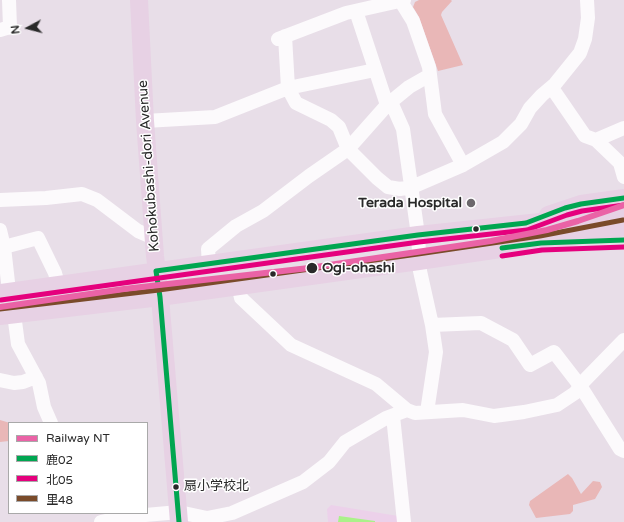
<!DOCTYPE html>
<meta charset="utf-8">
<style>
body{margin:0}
#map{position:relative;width:624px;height:522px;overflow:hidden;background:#e8dee8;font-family:"Varela Round","Noto Sans JP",sans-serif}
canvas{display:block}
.legend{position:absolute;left:8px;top:422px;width:140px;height:92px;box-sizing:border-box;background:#fff;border:1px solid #a9a9a9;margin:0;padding:5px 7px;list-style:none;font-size:12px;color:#292929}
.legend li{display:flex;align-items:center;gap:8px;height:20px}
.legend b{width:20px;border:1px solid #a9a9a9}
.north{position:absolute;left:8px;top:8px;width:40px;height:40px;-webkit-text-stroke:3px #fff;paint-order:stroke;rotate:263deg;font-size:11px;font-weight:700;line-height:16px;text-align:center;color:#292929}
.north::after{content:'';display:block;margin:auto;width:14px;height:18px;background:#292929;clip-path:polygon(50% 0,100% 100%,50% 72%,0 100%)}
</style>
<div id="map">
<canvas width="624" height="522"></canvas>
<ul class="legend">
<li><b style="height:5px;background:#ea63a6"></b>Railway NT</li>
<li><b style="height:5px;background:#00a651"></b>鹿02</li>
<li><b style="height:5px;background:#e5007d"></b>北05</li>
<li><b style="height:5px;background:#7a4b2a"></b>里48</li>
</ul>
<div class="north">N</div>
</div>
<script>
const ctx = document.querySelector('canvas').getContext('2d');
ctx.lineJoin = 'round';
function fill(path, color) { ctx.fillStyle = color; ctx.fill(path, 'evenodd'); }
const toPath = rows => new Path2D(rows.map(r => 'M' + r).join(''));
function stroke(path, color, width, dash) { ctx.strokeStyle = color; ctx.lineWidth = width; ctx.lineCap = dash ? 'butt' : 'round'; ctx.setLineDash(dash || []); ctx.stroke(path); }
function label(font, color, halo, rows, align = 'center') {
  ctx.font = font + ' "Varela Round","Noto Sans JP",sans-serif'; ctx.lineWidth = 3; ctx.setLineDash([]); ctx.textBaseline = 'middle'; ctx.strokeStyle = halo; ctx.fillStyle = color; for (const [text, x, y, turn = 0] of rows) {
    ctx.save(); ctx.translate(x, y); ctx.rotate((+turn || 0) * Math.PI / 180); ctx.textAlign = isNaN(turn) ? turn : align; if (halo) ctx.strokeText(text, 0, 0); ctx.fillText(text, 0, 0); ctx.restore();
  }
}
fill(toPath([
 [331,505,398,516,399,522,328,522,327,509]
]), '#ecd1ea');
fill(toPath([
 [419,0,451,0,452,1,442,12,441,15,463,65,438,71,419,17,413,7,415,2],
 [0,420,10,423,9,423,9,441,0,442],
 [568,474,572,478,581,494,593,481,600,482,602,487,595,499,573,505,573,511,570,514,536,518,529,505,530,501]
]), '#e9b7b7');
fill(toPath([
 [339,516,375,521,375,522,338,522]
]), '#aaf18a');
stroke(toPath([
 [400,0,413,21,429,67,435,114,463,165],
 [356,11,387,105],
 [0,30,10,27,9,0],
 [285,36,288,88,296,103,331,120,339,127,348,149,377,178,388,187,400,189,412,187,463,165,503,142,521,124,530,108,542,95,555,84,580,53,585,39,588,18,587,0],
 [278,39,346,13,404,0],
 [552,88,585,136,596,140,620,163,624,177],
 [391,102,403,129,418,235,420,271,432,325,436,352,427,412],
 [145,121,215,117,288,88,375,70],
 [596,140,624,128],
 [0,200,46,198,82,194,97,200,138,231,154,238],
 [0,230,4,247,9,291],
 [4,247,38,238,55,273,58,284],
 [209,264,208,249,236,226,263,211,309,176,348,149,387,105,409,87,430,75],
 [238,285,241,298,291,345,376,384,407,410,415,413,463,410,494,416,524,412,557,405,575,393,583,382,624,340],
 [14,314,18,344,39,383,44,407,51,423],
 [432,325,481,323,513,340,530,365,554,352,581,387,620,449,624,451],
 [0,380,14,383,23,382,36,377],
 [393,416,404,522],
 [101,522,123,517,179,512,207,518,232,513,303,482,329,462,345,442,386,418,407,410]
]), '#fcfafc', 14);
stroke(toPath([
 [139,0,145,121,155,256,160,297,179,522],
 [548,215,581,204,624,198],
 [0,293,418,235,624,213],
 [0,316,160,297,419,261,541,243,624,227]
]), '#e7d1e4', 18);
stroke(toPath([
 [502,248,541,243,624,240],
 [179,522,160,297,156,271,418,235,526,223,565,208,581,204,624,198]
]), '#00a651', 5);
stroke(toPath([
 [502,256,542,250,624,247],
 [1,300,419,242,527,230,567,215,582,211,624,205]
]), '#e5007d', 5);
stroke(toPath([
 [0,309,159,290,418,254,540,236,623,220]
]), '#7a4b2a', 5);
stroke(toPath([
 [0,307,124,289,309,268,491,241,547,230,578,221,624,205]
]), '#ea63a6', 6);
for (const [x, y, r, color] of [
 [471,203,5,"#6c686c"],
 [476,229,3.5,"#292929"],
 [312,268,6,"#292929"],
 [273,274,3.5,"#292929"],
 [176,487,3.5,"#292929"]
]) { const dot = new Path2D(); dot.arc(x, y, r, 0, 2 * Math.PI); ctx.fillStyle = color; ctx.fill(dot); stroke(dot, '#fff', 1.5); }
label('13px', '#292929', '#fff', [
 ["扇小学校北",184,487]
], 'left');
label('14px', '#292929', '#fff', [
 ["Kohokubashi-dori Avenue",149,166,-94]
]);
label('bold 14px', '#292929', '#fff', [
 ["Terada Hospital",462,203]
], 'right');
label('bold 14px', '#292929', '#fff', [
 ["Ogi-ohashi",322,268]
], 'left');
</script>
